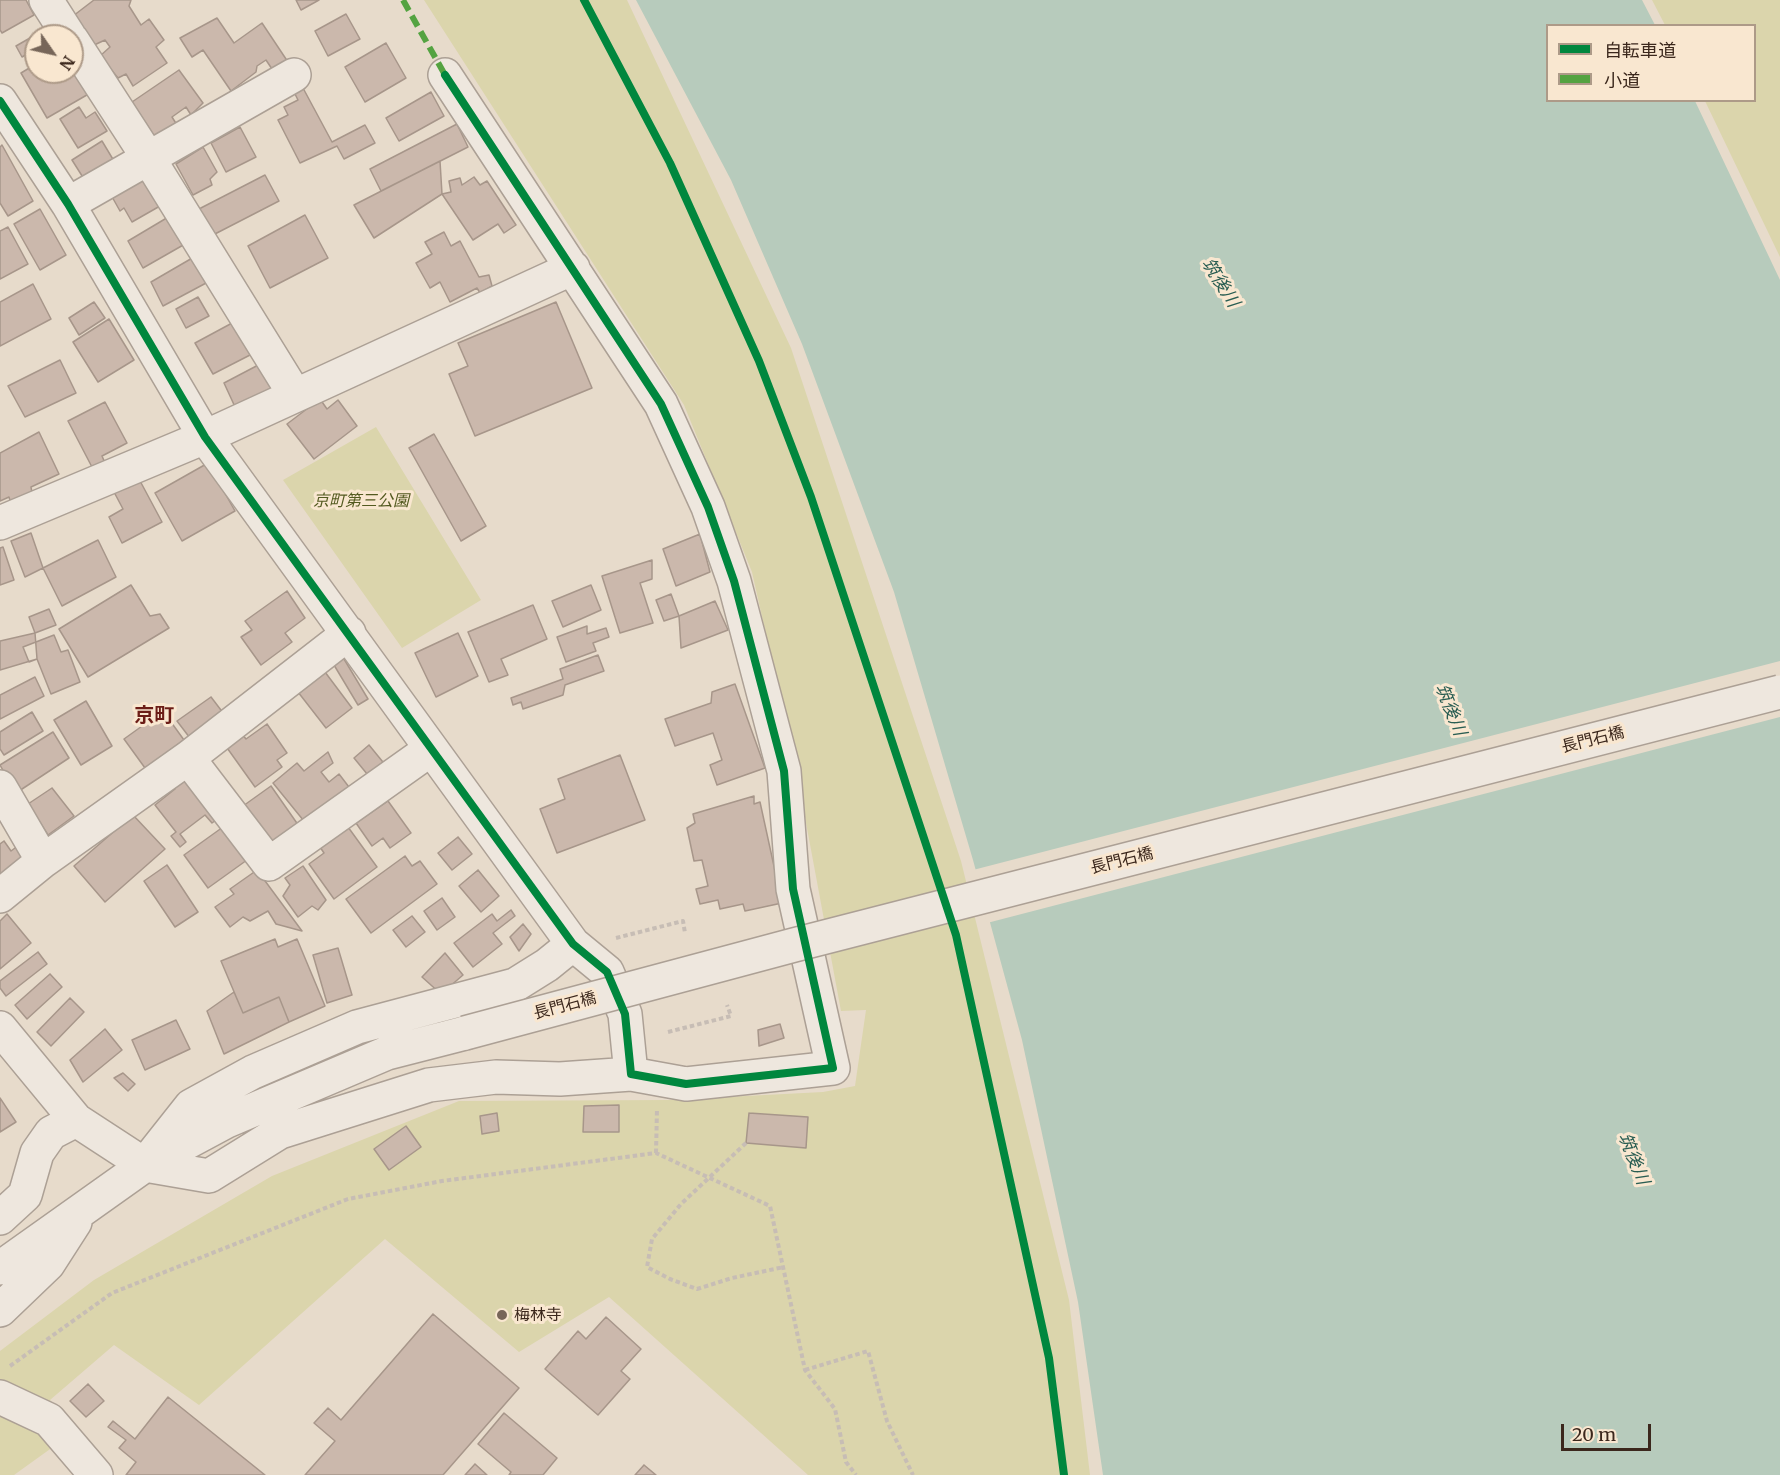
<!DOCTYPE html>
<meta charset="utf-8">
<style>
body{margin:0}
#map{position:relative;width:1780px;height:1475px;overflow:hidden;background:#e7dbcb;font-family:Merriweather,"Noto Sans JP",serif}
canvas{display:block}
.legend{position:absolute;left:1546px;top:24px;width:210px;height:78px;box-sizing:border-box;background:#f9e7d0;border:2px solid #ad9a88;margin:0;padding:8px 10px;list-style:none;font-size:18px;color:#3b271c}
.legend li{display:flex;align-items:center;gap:12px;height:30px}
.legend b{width:30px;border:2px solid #ad9a88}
.north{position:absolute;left:24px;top:24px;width:60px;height:60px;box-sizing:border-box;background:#f9e7d0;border:2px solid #ad9a88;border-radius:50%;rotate:124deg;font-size:16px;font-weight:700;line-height:24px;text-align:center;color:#3b271c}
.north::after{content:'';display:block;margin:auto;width:21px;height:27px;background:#776659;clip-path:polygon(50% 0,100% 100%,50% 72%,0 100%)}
.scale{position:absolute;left:1561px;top:1424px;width:90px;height:27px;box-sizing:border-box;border:3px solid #3b271c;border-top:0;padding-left:8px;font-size:18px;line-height:21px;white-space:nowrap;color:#3b271c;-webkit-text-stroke:4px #f9e7d0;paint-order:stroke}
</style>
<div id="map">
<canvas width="1780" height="1475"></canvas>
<ul class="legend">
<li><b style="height:8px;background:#00873e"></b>自転車道</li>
<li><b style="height:8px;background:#54a341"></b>小道</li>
</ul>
<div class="north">N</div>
<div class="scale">20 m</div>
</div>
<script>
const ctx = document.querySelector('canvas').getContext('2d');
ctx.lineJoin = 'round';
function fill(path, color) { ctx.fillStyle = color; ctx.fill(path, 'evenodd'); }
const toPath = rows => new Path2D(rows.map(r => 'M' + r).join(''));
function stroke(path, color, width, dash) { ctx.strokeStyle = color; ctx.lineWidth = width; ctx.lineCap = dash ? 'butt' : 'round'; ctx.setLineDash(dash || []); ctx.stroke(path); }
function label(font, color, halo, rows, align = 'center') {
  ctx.font = font + ' Merriweather,"Noto Sans JP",serif'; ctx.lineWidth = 6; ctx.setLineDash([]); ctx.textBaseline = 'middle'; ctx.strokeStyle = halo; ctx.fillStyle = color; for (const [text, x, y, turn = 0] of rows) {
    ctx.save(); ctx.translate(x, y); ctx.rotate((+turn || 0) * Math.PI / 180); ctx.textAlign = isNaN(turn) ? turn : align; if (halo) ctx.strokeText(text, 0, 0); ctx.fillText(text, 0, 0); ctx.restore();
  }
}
fill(toPath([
 [424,0,627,0,791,348,961,861,1069,1300,1090,1475,808,1475,609,1297,519,1352,385,1239,199,1405,114,1345,50,1400,78,1429,14,1475,0,1475,0,1351,94,1280,272,1176,459,1101,669,1100,823,1092,855,1086,866,1010,841,1011,796,769,752,572,684,405],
 [1652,0,1780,0,1780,257,1705,101,1754,100,1754,26,1665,25],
 [376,427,481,600,402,648,283,480]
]), '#dbd5ac');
fill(toPath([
 [636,0,1642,0,1655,25,1548,26,1548,100,1695,101,1780,280,1780,1475,1103,1475,1078,1302,1022,1040,973,860,894,592,802,344,731,180]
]), '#b7cbbc');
fill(toPath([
 [1780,661,1780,717,987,923,973,870]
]), '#e7dbcb');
const building = toPath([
 [0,0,26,0,34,15,2,33,0,30,0,0],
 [94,0,131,0,129,6,141,25,149,19,164,40,156,47,167,63,133,86,126,74,118,78,100,56,110,47,105,40,92,46,73,16,94,0],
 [296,0,319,0,301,10,296,0],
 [346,14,360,39,328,56,315,31,346,14],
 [217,18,234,43,262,23,288,62,274,72,266,60,257,66,256,72,231,91,203,50,192,57,180,38,217,18],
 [44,30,47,36,36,36,36,49,22,57,16,46,44,30],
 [386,43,406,78,365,102,345,67,386,43],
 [72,59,92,92,47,118,21,73,36,64,36,72,72,72,72,59],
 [179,70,203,103,191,115,186,107,172,117,177,125,156,139,132,102,179,70],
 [303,88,332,142,365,125,375,143,344,159,337,146,300,163,278,120,288,115,284,107,298,100,294,92,303,88],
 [431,92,444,116,399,141,386,118,431,92],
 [79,107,86,118,95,112,107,131,78,148,60,119,79,107],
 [457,124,468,147,381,191,370,169,457,124],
 [240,127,256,157,226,172,211,143,240,127],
 [102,141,114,161,84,179,72,160,102,141],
 [2,145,33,201,8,216,0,203,0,147,2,145],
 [203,147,217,172,210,179,212,185,193,195,176,164,203,147],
 [440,161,442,194,374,238,354,205,440,161],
 [265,175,279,201,211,236,197,210,265,175],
 [144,177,160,206,132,222,124,208,120,211,111,195,144,177],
 [474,177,480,185,487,181,516,225,504,233,498,224,473,240,442,194,451,192,449,181,460,178,462,185,474,177],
 [40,209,66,255,40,270,14,224,40,209],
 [305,215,328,258,270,288,248,246,305,215],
 [170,216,185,244,143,268,128,241,170,216],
 [8,227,28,264,0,279,0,231,8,227],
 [444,232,451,246,460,241,479,277,489,275,492,286,480,293,477,288,450,302,440,282,430,288,416,263,432,254,425,242,444,232],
 [194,257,208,282,163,306,151,282,194,257],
 [33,284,51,319,0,346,0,302,33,284],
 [198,297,209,316,186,328,176,309,198,297],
 [94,302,105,318,79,335,69,318,94,302],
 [556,302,592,388,475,436,449,374,468,366,458,343,556,302],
 [109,319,134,360,98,382,73,342,109,319],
 [234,322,252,354,213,374,195,343,234,322],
 [60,360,76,393,25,417,8,386,60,360],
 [264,362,277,388,236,409,224,383,264,362],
 [320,399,327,409,338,400,357,426,314,459,287,424,320,399],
 [105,402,127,443,102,456,105,463,93,469,68,421,105,402],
 [39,432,59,474,31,487,33,498,12,507,9,497,0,501,0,453,39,432],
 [434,434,486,526,461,541,409,448,434,434],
 [208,463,235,511,182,541,155,493,208,463],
 [139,479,162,522,122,543,109,517,123,509,114,492,139,479],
 [31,533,43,568,25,577,11,541,31,533],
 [700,534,710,572,676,586,663,549,700,534],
 [98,540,116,577,62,606,43,568,98,540],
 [3,547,14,580,0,585,0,548,3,547],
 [652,560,652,579,640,583,653,623,620,633,602,576,652,560],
 [131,585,150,616,160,614,169,628,88,677,59,629,131,585],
 [591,585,601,610,563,627,552,601,591,585],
 [287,591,305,618,285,633,292,642,261,665,241,637,252,630,245,621,287,591],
 [671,594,679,616,664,621,656,600,671,594],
 [715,601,728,630,681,648,679,616,715,601],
 [533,605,547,639,501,659,508,675,489,682,468,632,533,605],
 [49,609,56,625,35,633,29,617,49,609],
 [587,626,587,634,606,628,609,637,593,643,596,651,566,662,557,637,587,626],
 [35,633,37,659,0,670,0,641,35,633],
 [458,633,478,676,436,697,415,653,458,633],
 [54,635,61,652,68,650,80,682,51,694,37,659,29,662,23,647,54,635],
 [341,654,368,699,358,705,331,660,341,654],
 [598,655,604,671,565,685,563,695,523,709,521,702,513,705,511,698,563,679,560,669,598,655],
 [325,672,352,708,326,728,298,692,325,672],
 [35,677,44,696,0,719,0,695,35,677],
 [735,684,765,768,717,785,710,765,722,760,713,733,675,746,665,719,711,703,712,692,735,684],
 [211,697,227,718,193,742,177,721,211,697],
 [86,701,112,746,81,765,54,720,86,701],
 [163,711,184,740,145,768,124,739,163,711],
 [32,712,43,731,4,755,0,749,0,732,32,712],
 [267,724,287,753,277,760,282,767,255,787,225,745,241,733,246,739,267,724],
 [53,732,69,758,16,793,0,765,53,732],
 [369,745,387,767,372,780,354,758,369,745],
 [328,752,333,763,321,772,329,782,339,774,352,791,308,826,273,783,297,763,304,771,328,752],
 [620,755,645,820,557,853,540,809,565,799,558,779,620,755],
 [186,774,219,818,212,823,205,815,180,834,186,842,180,847,171,836,176,832,155,805,175,789,174,784,186,774],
 [271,786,301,829,273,848,243,806,271,786],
 [52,788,74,816,48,835,28,804,52,788],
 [754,796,754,804,760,802,782,903,745,911,743,904,720,909,718,900,700,904,696,889,708,886,702,860,694,861,687,828,695,823,693,814,754,796],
 [388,801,411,833,390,848,383,838,372,846,356,823,388,801],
 [133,815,165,849,105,902,74,866,133,815],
 [223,827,247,860,208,888,184,855,223,827],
 [348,827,377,867,334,899,309,864,324,853,320,847,348,827],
 [458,837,472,854,452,870,438,853,458,837],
 [4,841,11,851,19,845,31,862,5,880,0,874,0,844,4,841],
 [405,856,412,866,420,861,437,884,371,933,346,899,405,856],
 [167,865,198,912,175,927,144,881,167,865],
 [303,866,326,900,318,910,312,906,298,917,283,896,290,885,285,878,303,866],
 [257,870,302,931,276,924,268,911,250,921,243,917,230,927,215,907,234,894,230,889,257,870],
 [478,870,499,896,481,912,459,886,478,870],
 [442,898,455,917,437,930,424,911,442,898],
 [511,910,515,916,493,933,502,944,473,967,454,943,492,914,497,921,511,910],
 [7,914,31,943,0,969,0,921,7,914],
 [412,916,425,932,406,947,393,930,412,916],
 [523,924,531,934,519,951,510,937,523,924],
 [275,939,278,947,297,939,325,1006,289,1022,279,997,243,1013,221,961,275,939],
 [338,948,352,995,327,1003,313,955,338,948],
 [38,952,47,964,6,996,0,988,0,981,38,952],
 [445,953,463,975,441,994,422,977,445,953],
 [50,974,62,987,27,1019,15,1005,50,974],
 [234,992,243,1013,279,997,289,1022,224,1054,207,1011,234,992],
 [70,998,84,1012,51,1046,37,1032,70,998],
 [176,1020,190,1049,145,1070,132,1040,176,1020],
 [780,1024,784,1038,759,1046,758,1030,780,1024],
 [105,1029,122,1050,83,1082,70,1060,105,1029],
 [123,1073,135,1084,128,1091,114,1078,123,1073],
 [0,1098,16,1122,0,1132,0,1098],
 [619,1105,619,1132,583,1132,584,1106,619,1105],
 [497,1113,499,1131,482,1134,480,1116,497,1113],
 [749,1113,808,1117,806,1148,746,1143,749,1113],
 [406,1126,421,1147,389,1170,374,1149,406,1126],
 [433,1314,519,1388,443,1475,305,1475,335,1441,314,1423,328,1408,341,1420,433,1314],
 [606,1317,641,1349,621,1371,630,1379,598,1415,545,1369,578,1331,586,1339,606,1317],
 [88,1384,104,1401,86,1417,70,1401,88,1384],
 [168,1397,265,1475,126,1475,136,1462,119,1448,126,1440,108,1427,113,1421,135,1439,168,1397],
 [504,1413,557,1458,543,1475,509,1475,511,1472,478,1444,504,1413],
 [475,1464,487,1475,465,1475,475,1464],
 [644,1465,656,1475,635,1475,644,1465]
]);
fill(building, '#cbb8ac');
stroke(building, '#a7968a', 1.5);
const minor = toPath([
 [46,0,69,36],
 [72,40,149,159,295,395],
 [0,101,68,204,205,437,573,944,607,972,625,1014,631,1074,686,1084,833,1068,793,889,784,771,734,581,708,507,661,404,445,75],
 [68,204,294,75],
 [0,523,205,437,573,268],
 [188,758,269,864,431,749],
 [0,787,43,861],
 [0,896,43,861,188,758,349,633],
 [0,1028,76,1120,145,1165,209,1176,280,1132,429,1085,496,1077,560,1079,631,1074],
 [153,1154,191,1106,253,1072,357,1027,515,985,547,965,573,944],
 [0,1218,25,1195,37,1153,51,1133,76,1120],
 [0,1268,145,1165,227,1121,387,1053,465,1033],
 [0,1310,48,1264,75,1222],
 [0,1397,49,1420,96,1475]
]);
stroke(minor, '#aca095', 36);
stroke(toPath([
 [616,938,683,921,685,933],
 [668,1032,731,1016,727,1005],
 [746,1143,681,1204,652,1239,647,1267,670,1279,697,1289,732,1278,784,1267],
 [656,1153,657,1109],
 [10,1366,112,1293,348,1199,442,1181,656,1153,770,1206,805,1370,835,1409,846,1462,856,1475],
 [805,1370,868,1351,887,1421,913,1475]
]), '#c7bdb5', 4, [4.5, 3]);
stroke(minor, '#eee7de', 33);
const minorBridge = toPath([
 [465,1033,794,945,1780,692]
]);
stroke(minorBridge, '#aca095', 36, []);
stroke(minorBridge, '#eee7de', 33);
stroke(toPath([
 [403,0,445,75]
]), '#54a341', 6, [12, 6]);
stroke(toPath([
 [584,0,670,163,759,361,811,497,956,935,1049,1358,1064,1475],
 [0,101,68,204,205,437,573,944,607,972,625,1014,631,1074,686,1084,833,1068,793,889,784,771,734,581,708,507,661,404,445,75]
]), '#00873e', 8);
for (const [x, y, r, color] of [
 [502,1315,6,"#776659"]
]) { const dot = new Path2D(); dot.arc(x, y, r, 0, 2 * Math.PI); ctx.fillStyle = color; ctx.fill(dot); stroke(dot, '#f9e7d0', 2); }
label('italic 16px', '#535a20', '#f9e7d0', [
 ["京町第三公園",361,501]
]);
label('16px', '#3b271c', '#f9e7d0', [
 ["長門石橋",1593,740,-14],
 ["長門石橋",1122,861,-14],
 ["長門石橋",565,1006,-15]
]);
label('16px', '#3b271c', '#f9e7d0', [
 ["梅林寺",514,1315]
], 'left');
label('italic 18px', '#295d52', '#f9e7d0', [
 ["筑後川",1220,283,58],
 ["筑後川",1450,710,68],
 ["筑後川",1633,1159,68]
]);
label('bold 20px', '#6c1d17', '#f9e7d0', [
 ["京町",154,716]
]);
</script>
